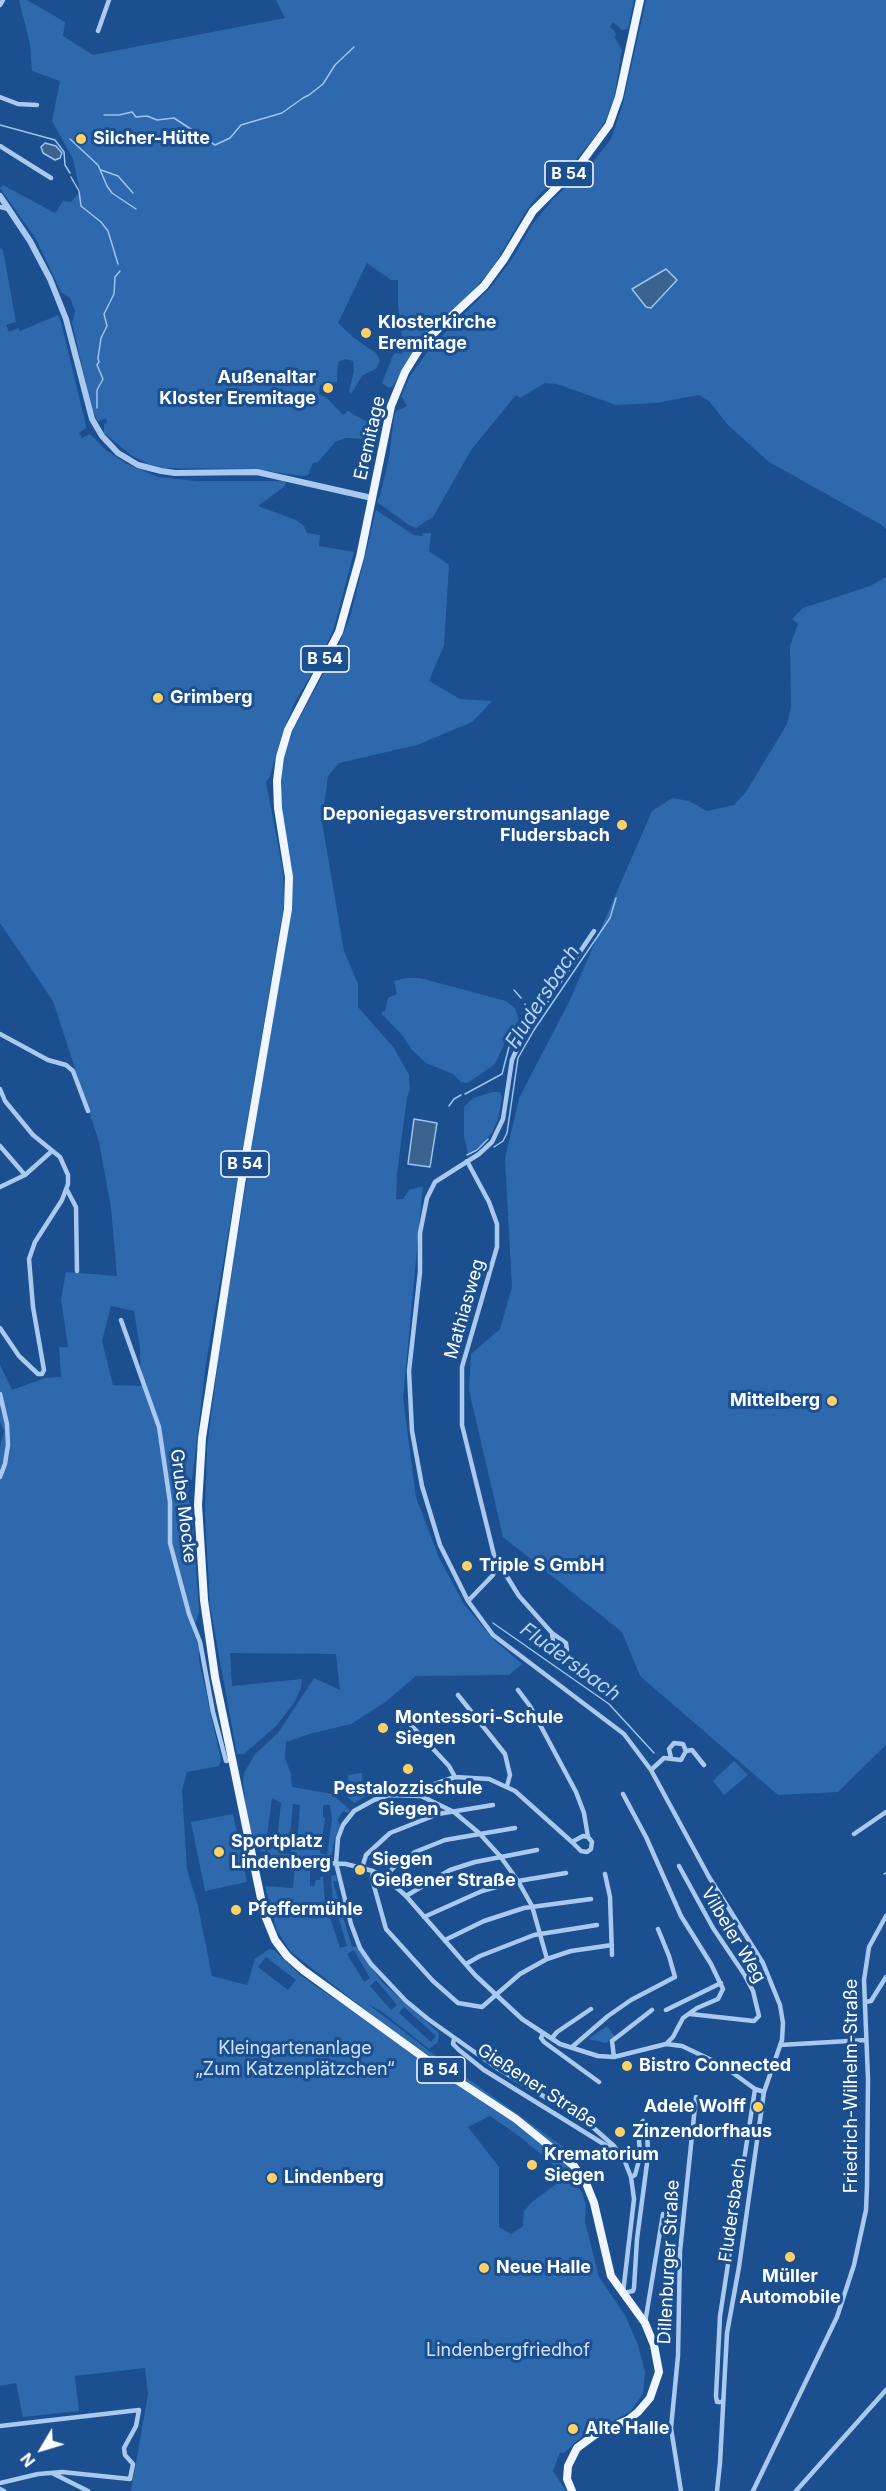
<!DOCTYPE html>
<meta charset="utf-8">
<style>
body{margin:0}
#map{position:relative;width:886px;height:2491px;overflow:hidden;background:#1b4f8f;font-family:Inter,sans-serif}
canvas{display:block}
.north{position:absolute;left:12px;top:2419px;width:60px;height:60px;-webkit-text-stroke:4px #1b4f8f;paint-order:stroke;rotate:232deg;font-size:16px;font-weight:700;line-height:24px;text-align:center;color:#fff}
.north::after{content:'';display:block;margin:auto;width:21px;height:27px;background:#fff;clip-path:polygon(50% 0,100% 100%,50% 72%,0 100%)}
</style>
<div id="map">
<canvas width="886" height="2491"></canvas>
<div class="north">N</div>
</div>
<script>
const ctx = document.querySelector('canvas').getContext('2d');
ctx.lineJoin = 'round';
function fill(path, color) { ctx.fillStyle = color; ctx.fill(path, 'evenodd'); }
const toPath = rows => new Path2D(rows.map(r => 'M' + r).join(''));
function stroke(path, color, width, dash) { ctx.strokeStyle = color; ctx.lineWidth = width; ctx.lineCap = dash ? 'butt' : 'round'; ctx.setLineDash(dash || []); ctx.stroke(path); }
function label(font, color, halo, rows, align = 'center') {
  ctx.font = font + ' Inter,sans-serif'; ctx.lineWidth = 6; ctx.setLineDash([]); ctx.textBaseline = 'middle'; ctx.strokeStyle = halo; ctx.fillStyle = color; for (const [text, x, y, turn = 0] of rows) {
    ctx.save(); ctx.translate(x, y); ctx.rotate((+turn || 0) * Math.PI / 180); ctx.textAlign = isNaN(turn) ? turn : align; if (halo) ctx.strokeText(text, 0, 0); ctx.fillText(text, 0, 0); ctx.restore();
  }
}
fill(toPath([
 [19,0,27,0,65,22,63,36,93,55,285,18,276,0,634,0,628,29,622,30,613,22,610,27,616,33,615,38,622,50,614,98,606,119,597,134,575,161,539,195,526,211,492,269,402,370,393,386,389,388,382,383,384,378,393,355,396,353,401,354,404,351,398,306,398,280,391,280,367,263,338,323,354,338,376,353,380,360,377,368,362,376,351,394,349,391,354,371,353,361,346,359,338,362,337,382,320,385,319,394,328,399,343,415,348,411,374,426,374,436,367,439,346,438,335,442,318,462,313,463,308,475,303,476,253,469,163,468,148,464,131,455,104,433,104,425,107,422,106,418,98,422,92,409,72,323,75,311,70,298,61,292,36,239,0,188,3,185,55,213,63,201,71,202,80,192,73,159,52,121,60,81,32,71,30,44],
 [646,0,886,0,886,529,880,524,769,462,728,425,709,401,699,395,656,403,616,405,557,384,545,383,520,398,516,395,471,450,433,517,416,528,409,525,377,502,380,496,389,458,394,417,396,411,407,406,401,396,410,376,431,347,491,287,512,259,531,226,554,198,589,167,611,139,622,107],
 [0,248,3,250,16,322,6,325,9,332,18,328,20,331,58,315,60,318,85,421,86,428,79,433,82,438,90,434,106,450,127,464,158,477,196,481,283,481,286,483,285,486,258,506,296,520,304,526,307,533,320,535,319,546,354,552,334,628,318,663,295,702,283,731,270,776,266,782,283,871,284,904,206,1364,192,1480,189,1481,188,1493,190,1508,192,1509,199,1612,196,1622,191,1625,199,1649,199,1660,221,1760,219,1766,187,1772,182,1790,187,1869,198,1906,212,1976,247,1985,255,1959,269,1949,274,1950,300,1975,514,2121,573,2168,568,2176,582,2192,586,2205,585,2222,599,2277,625,2315,638,2345,645,2372,643,2394,630,2412,611,2422,588,2431,564,2453,560,2452,553,2471,566,2491,131,2491,148,2394,145,2368,75,2376,79,2411,23,2417,16,2383,0,2386,0,1447,4,1431,0,1422,0,1365,12,1390,45,1378,61,1377,59,1347,68,1347,61,1299,66,1272,117,1276,111,1208,99,1142,53,1001,0,923],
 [111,1306,134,1311,140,1348,141,1386,113,1385,102,1341],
 [266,1957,296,1980,288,1990,258,1967],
 [490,2116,519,2136,567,2176,532,2202,524,2211,523,2226,511,2234,499,2227,499,2167,468,2127],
 [376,510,414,535,422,536,423,533,431,533,429,551,449,565,444,645,429,681,460,699,492,701,472,722,417,745,339,763,328,776,322,822,344,951,358,984,358,1007,394,1048,409,1075,410,1090,407,1097,397,1174,396,1199,403,1199,409,1190,423,1186,403,1398,416,1497,439,1558,464,1604,493,1639,522,1664,509,1675,416,1676,384,1703,351,1724,313,1733,286,1742,285,1758,291,1774,292,1787,332,1794,350,1810,348,1813,343,1811,337,1820,340,1825,334,1841,332,1854,328,1858,267,1855,270,1839,277,1840,281,1803,272,1798,265,1852,260,1851,254,1843,246,1808,243,1783,244,1773,255,1754,278,1733,314,1678,340,1690,336,1654,230,1653,232,1686,302,1679,301,1688,294,1703,276,1726,244,1754,237,1754,210,1606,205,1513,207,1448,221,1339,288,924,292,869,285,833,281,795,282,772,285,753,294,728,338,647,351,614],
 [293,1804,300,1805,297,1843,292,1843,291,1854,279,1853,279,1846,289,1846],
 [323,1805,330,1805,332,1819,327,1855,320,1853,325,1818,323,1817],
 [886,577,886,1745,838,1792,778,1795,640,1676,622,1632,503,1537,469,1390,471,1354,500,1329,512,1287,505,1159,519,1098,569,1002,652,811,672,798,689,801,707,811,734,805,746,792,787,724,791,707,790,646,798,624,792,619,803,608,870,586],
 [406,978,420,978,506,1001,515,1008,519,1020,509,1034,495,1064,468,1083,461,1082,453,1074,426,1063,411,1049,403,1036,381,1013,385,1011,388,998,397,994,394,981],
 [493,1092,500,1092,502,1097,498,1119,492,1133,483,1143,470,1154,468,1153,464,1136,464,1107,473,1098],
 [734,1761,748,1775,724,1795,713,1781],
 [362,1773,363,1787,367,1788,368,1795,354,1803,345,1795,350,1792,348,1775],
 [233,1814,247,1882,205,1891,191,1822],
 [295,1866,310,1866,310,1886,314,1886,316,1880,320,1880,320,1868,320,1877,323,1877,325,1903,333,1902,331,1876,336,1875,337,1881,333,1882,352,1947,356,1946,382,1982,439,2033,438,2042,429,2049,381,2011,368,2004,428,2050,579,2158,574,2166,435,2064,291,1952,277,1931,265,1886,293,1888],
 [336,1909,347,1946,340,1948,328,1911],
 [354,1950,370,1978,364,1982,347,1954],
 [376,1980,397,2005,391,2010,370,1986],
 [404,2007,436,2036,431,2042,399,2013],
 [607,2026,615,2037,606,2043,588,2039]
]), '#2e69ad');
const water = toPath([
 [45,143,56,146,62,153,60,158,55,160,43,153,41,147,45,143],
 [666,269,677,280,651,308,646,307,632,289,666,269],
 [414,1119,437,1123,430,1167,408,1164,414,1119]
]);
fill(water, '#3c6290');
stroke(water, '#9cc4f0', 1.5);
stroke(toPath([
 [104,115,119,115,132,112,136,117,147,116,157,120,174,118,215,145,230,138,241,125,282,113,303,98,309,95,323,84,335,65,354,47],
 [0,125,55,140,64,152,65,165,70,173],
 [70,139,98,165,107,186,112,193,136,209],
 [101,170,118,176,133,193],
 [71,177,79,191,81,206,101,222,108,231,118,264],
 [97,408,97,390,103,379,97,365,99,362,98,358,101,338,107,326,104,314,114,294,115,277,120,271],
 [514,990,521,998],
 [465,1094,502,1074,509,1047,528,1014,525,1004],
 [449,1106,454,1099,461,1095],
 [494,1147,503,1141,507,1133,518,1058,534,1030,610,918,616,898],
 [467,1155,477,1150,488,1139],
 [493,1623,609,1704,654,1753],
 [884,1874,886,1873]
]), '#9cc4f0', 1.5);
stroke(toPath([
 [0,5,3,0],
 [98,31,109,0],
 [0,97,18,104,37,105],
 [0,146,51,178],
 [0,207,9,209],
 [594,931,521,1039,512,1060,503,1119,492,1142,479,1154,435,1182,427,1198,420,1233,420,1272,409,1371,412,1431,422,1486,440,1545,468,1601,493,1635,624,1734,651,1770,709,1877,763,1963,780,2005,783,2023,782,2040,764,2092,739,2267,727,2333,720,2463,717,2491],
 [0,1034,48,1060,66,1065,73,1071,88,1111],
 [0,1089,5,1101,33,1135,60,1157,68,1175,68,1184,62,1200,35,1242,29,1259,33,1307,44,1370,42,1374,38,1374,19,1356,0,1328],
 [0,1146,25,1175],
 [467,1161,489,1202,497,1224,497,1247,462,1367,462,1425,496,1563,493,1575,468,1601],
 [0,1187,25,1175,52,1151],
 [67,1190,76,1207,77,1271],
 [121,1320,159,1427,170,1502,170,1543,189,1614,200,1642,213,1712,226,1761,232,1760],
 [0,1394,7,1424,8,1445,5,1464,0,1477],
 [496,1563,501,1567,519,1596,552,1633],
 [552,1633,566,1643,567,1650,564,1653,559,1655,554,1652,552,1633],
 [518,1690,530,1706,576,1792,584,1813,588,1837],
 [458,1695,505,1754,510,1775,507,1786],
 [410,1724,449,1766,455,1777],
 [686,1751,692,1750,704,1765],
 [671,1758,669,1749,674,1743,683,1744,686,1751],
 [651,1770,664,1758,681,1760,686,1751],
 [623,1794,646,1837,681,1916,711,1964,723,1989,718,1999,697,2008,683,2018,673,2037,666,2044],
 [421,1796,432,1785,455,1777,489,1779,515,1791,572,1842],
 [854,1834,886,1812],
 [583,1836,588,1837,592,1842,591,1849,587,1852,581,1851,572,1842,583,1836],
 [252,1859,346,1864,373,1871,385,1877,406,1896,475,1975,522,2019,560,2044,598,2056,614,2057,666,2044,682,2046,722,2065,755,2089,764,2092],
 [679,1866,713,1928,744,1974,753,1991,759,2016,754,2021,690,2014],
 [362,1868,366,1855,390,1833,438,1814,493,1805],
 [373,1871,372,1879,386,1929,433,1981,458,2003,482,2007,520,1974,547,1959,571,1951,612,1945],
 [605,1874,610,1897,612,1955],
 [385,1877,394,1867,415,1852,445,1840,515,1828],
 [406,1896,450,1870,475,1862,537,1850],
 [424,1917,482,1891,518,1881,566,1873],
 [445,1940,484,1921,524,1908,591,1899],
 [547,1959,532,1906,518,1881,500,1856,479,1833,454,1812,421,1796,389,1795,374,1800,354,1811,343,1825,338,1838,336,1863,351,1924,360,1948,371,1964,406,2001,428,2019,497,2068,588,2123,614,2146,625,2162,631,2177,634,2199,623,2293,633,2291,634,2288,637,2239,648,2156,647,2125,643,2121,638,2127,640,2153,638,2164,635,2175,631,2177],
 [466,1964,480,1956,534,1935,597,1925],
 [865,2002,871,2001,886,1977],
 [666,2010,721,1983],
 [543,2034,541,2038,544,2042,599,2082],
 [552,2038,557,2032,591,2009],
 [454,2039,453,2044,459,2050,484,2070,607,2146,614,2146],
 [780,2045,866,2040],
 [572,2047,608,2016,631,2000,675,1977,669,1956,658,1929],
 [614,2057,612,2041,652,2010],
 [645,2323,663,2214],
 [722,2402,717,2402,716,2396,720,2316,755,2089],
 [628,2420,647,2428,671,2428],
 [0,2426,139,2410,136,2426,124,2448,125,2455,133,2464,130,2479,62,2472,38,2474,0,2483],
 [54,2474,88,2491],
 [0,2489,4,2491],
 [681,2491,671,2428,678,2356,680,2251,696,2097],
 [753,2491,837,2317,854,2265,866,2210,867,2186,868,2079,864,1980,869,1947,886,1916],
 [796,2491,886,2390]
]), '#a9c9ee', 4.5);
stroke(toPath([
 [0,196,30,241,50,279,66,319,92,419,102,436,118,453,138,465,161,471,175,473,257,472,372,498]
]), '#a9c9ee', 6);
stroke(toPath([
 [572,2491,567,2479,568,2466,577,2448,596,2434,628,2420,638,2412,650,2398,659,2372,654,2345,645,2323,611,2276,594,2203,586,2183,574,2166,516,2119,434,2065,303,1970,287,1956,275,1940,264,1913,215,1677,204,1600,198,1505,202,1438,241,1184,288,909,289,877,278,808,277,781,280,757,288,730,339,632,360,557,391,406,405,372,423,343,484,286,504,259,533,211,581,163,609,125,619,97,640,0]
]), '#f0f6ff', 8);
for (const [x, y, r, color] of [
 [81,139,6,"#ffd166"],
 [366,333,6,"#ffd166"],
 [328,388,6,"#ffd166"],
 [158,698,6,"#ffd166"],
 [622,825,6,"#ffd166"],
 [832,1401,6,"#ffd166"],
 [467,1566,6,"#ffd166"],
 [383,1728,6,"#ffd166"],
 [408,1769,6,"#ffd166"],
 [219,1852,6,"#ffd166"],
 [360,1870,6,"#ffd166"],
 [236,1910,6,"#ffd166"],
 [627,2066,6,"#ffd166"],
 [758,2107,6,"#ffd166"],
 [620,2132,6,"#ffd166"],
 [532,2165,6,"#ffd166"],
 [272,2178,6,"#ffd166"],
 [790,2257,6,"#ffd166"],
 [484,2268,6,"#ffd166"],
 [573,2429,6,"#ffd166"]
]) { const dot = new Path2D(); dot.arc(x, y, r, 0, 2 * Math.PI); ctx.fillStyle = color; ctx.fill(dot); stroke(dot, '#1b4f8f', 2); }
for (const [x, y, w] of [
 [569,174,48],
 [325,659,48],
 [245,1164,48],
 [441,2070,48]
]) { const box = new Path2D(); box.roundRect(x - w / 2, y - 13, w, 26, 4.5); ctx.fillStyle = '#1b4f8f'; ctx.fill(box); stroke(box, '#fff', 1.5); }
label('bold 16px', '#fff', null, [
 ["B 54",569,174],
 ["B 54",325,659],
 ["B 54",245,1164],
 ["B 54",441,2070]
]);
label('bold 18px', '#fff', '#1b4f8f', [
 ["Silcher-Hütte",93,139],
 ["Klosterkirche",378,323],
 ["Eremitage",378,344],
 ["Außenaltar",316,378,"right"],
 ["Kloster Eremitage",316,399,"right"],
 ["Grimberg",170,698],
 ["Deponiegasverstromungsanlage",610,815,"right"],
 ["Fludersbach",610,836,"right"],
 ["Mittelberg",820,1401,"right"],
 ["Triple S GmbH",479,1566],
 ["Montessori-Schule",395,1718],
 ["Siegen",395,1739],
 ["Pestalozzischule",408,1789,"center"],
 ["Siegen",408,1810,"center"],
 ["Sportplatz",231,1842],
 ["Lindenberg",231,1863],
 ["Siegen",372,1860],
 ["Gießener Straße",372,1881],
 ["Pfeffermühle",248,1910],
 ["Bistro Connected",639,2066],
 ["Adele Wolff",746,2107,"right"],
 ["Zinzendorfhaus",632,2132],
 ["Krematorium",544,2155],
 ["Siegen",544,2176],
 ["Lindenberg",284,2178],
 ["Neue Halle",496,2268],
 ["Müller",790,2277,"center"],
 ["Automobile",790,2298,"center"],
 ["Alte Halle",585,2429]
], 'left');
label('18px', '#fff', '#1b4f8f', [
 ["Eremitage",370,438,-77],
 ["Mathiasweg",465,1309,-74],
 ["Grube Mocke",183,1506,83],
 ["Vilbeler Weg",733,1935,59],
 ["Gießener Straße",537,2086,33],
 ["Friedrich-Wilhelm-Straße",852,2086,-90],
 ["Fludersbach",733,2210,-82],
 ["Dillenburger Straße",669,2262,-87]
]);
label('18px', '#cfe3fa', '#1b4f8f', [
 ["Kleingartenanlage",295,2049],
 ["„Zum Katzenplätzchen“",295,2070],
 ["Lindenbergfriedhof",508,2351]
]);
label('italic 20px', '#b5d3f5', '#1b4f8f', [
 ["Fludersbach",543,997,-57],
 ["Fludersbach",570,1662,36]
]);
</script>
